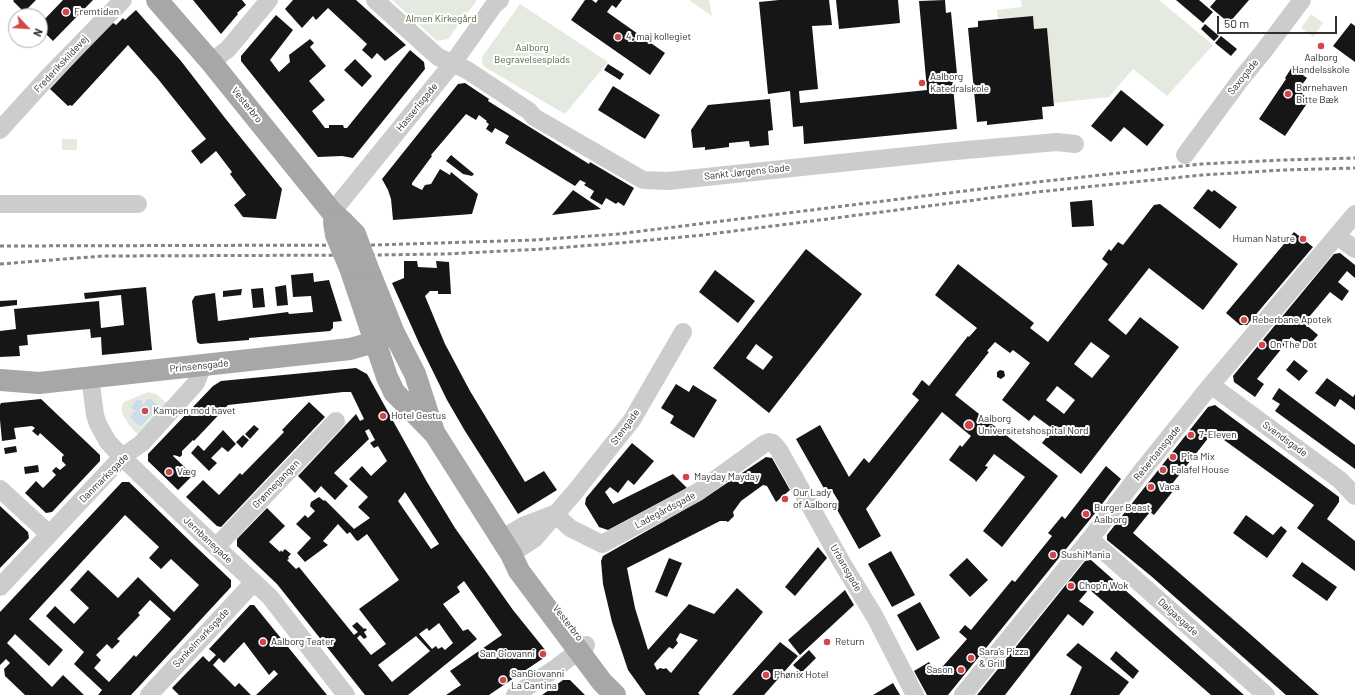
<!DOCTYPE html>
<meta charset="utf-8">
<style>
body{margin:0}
#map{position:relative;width:1355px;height:695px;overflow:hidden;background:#fff;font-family:Barlow,sans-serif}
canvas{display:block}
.north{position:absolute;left:8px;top:8px;width:40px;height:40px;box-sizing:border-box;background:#fff;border:1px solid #acacac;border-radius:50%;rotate:115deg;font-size:11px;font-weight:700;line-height:16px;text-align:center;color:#2f2f2f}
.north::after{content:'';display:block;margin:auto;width:14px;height:18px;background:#d14647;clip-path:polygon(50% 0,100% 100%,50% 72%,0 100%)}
.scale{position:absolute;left:1217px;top:16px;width:120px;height:18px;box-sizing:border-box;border:2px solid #2f2f2f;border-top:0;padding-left:5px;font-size:12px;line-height:14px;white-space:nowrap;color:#2f2f2f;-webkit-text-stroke:3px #fff;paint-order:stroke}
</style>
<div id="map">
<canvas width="1355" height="695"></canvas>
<div class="north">N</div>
<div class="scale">50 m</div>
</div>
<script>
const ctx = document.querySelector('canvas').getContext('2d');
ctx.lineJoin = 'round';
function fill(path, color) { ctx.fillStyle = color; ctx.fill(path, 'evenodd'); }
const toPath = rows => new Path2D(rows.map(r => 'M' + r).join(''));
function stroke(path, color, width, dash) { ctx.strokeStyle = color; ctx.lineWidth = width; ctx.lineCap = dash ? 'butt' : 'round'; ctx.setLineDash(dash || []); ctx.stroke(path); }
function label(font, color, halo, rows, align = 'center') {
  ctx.font = font + ' Barlow,sans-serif'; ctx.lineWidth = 4; ctx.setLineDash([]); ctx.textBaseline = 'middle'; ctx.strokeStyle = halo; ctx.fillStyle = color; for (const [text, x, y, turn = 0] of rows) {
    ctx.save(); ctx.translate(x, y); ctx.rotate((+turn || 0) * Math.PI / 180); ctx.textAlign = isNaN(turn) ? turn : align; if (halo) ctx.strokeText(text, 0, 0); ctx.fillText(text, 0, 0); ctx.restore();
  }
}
fill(toPath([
 [392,0,477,0,448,39,437,41],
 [689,0,709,0,712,16],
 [1021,0,1159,0,1213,45,1167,96,1133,69,1109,97,1054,103,1047,28,1034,29,1033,16,998,19,997,10,1022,7],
 [520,4,608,62,565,114,483,66,482,57],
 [1311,14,1323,23,1313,37,1301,28],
 [62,139,77,139,77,150,62,150],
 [148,392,156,394,168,404,138,435,129,425,122,413,122,405,124,402],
 [149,398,158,410,144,425,139,425,131,418,136,409,135,409]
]), '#e4eadf');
fill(toPath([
 [149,398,158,405,159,408,143,425,139,426,131,418,132,414,136,410,133,410,131,407,137,400,142,401,142,404]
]), '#cddce8');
fill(toPath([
 [14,0,36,0,24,12,13,1],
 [63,0,93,0,53,41,40,28,40,24],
 [193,0,242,0,246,5,237,13,238,14,221,34],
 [293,0,356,0,406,45,385,61,377,53,372,59,362,50,367,44,328,8,316,20,313,16,302,28,285,9],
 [585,0,592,0,596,3,598,0,622,0,616,8,612,5,607,12,665,53,650,75,571,20],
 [779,0,829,0,832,25,812,26,818,89,799,91,800,103,927,90,919,1,945,0,946,13,951,12,957,74,952,75,957,129,804,144,803,126,793,127,790,91,768,94,759,2],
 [836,0,898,0,900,23,839,29],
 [1176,0,1199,0,1213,12,1203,23],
 [1216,0,1249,0,1229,23,1210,7],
 [136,10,181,61,225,118,282,189,276,219,243,217,234,205,246,195,230,174,232,172,216,151,201,164,191,151,206,139,158,79,128,45,72,106,70,105,68,106,50,89,112,22,116,25,123,18,125,20],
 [276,15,293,30,270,60,279,72,290,62,289,55,310,39,314,43,310,47,326,66,309,81,325,100,312,111,325,128,329,128,329,125,343,125,344,128,347,128,410,50,424,62,425,69,353,158,342,156,318,157,241,61,241,56],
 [1033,16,1034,29,1047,28,1054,106,1042,107,1043,119,987,125,987,121,977,122,968,28,978,27,978,21],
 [1351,23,1355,26,1355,62,1333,46],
 [1205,24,1219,36,1214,41,1201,29],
 [1221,36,1237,49,1231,56,1215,43],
 [355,59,372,76,362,87,344,70],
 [608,64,624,74,620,80,604,70],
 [1292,67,1307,78,1298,90,1310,99,1285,136,1259,119,1286,79,1285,78],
 [465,83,489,99,488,101,589,164,590,162,634,188,624,206,618,202,616,204,606,198,602,205,590,198,594,191,584,185,586,183,580,180,575,186,505,143,509,136,495,128,492,133,486,129,489,124,486,122,487,121,479,115,476,120,466,114,431,155,432,156,412,183,412,185,422,190,425,185,431,184,440,169,450,175,451,172,478,194,472,214,393,220,391,199,388,190,382,179,458,84],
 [613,86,660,115,645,139,598,110],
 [1121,90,1164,125,1147,146,1124,127,1111,142,1091,126],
 [770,99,773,130,768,131,769,145,750,147,749,141,729,143,729,147,705,150,705,147,693,148,691,130,708,105],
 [451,155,474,174,472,176,463,174,446,161],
 [1208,189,1212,192,1214,190,1237,207,1220,229,1193,208],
 [573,190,601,209,552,215],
 [1092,200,1094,226,1072,227,1070,202],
 [1160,204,1238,264,1203,310,1149,268,1108,320,1126,335,1140,317,1179,347,1081,474,1042,443,1053,429,1034,415,1029,421,1002,400,1030,363,1013,350,1010,353,995,342,987,351,989,352,955,395,1058,476,1002,547,983,531,1025,477,994,454,985,466,988,467,976,482,975,480,949,460,960,445,962,447,971,436,942,412,866,509,881,536,859,549,835,506,839,502,831,489,826,492,796,439,820,425,849,477,864,458,869,463,919,400,912,394,922,380,929,386,968,336,969,337,977,328,935,295,958,264,1034,323,1030,328,1048,342,1108,264,1102,259,1109,249,1111,251,1118,242,1123,245,1154,205],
 [1091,342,1110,356,1092,378,1074,364],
 [1057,386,1075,400,1064,414,1046,400],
 [1294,232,1313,247,1247,325,1240,325,1226,313],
 [806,249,862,294,769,413,713,368],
 [756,344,773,357,763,370,746,358],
 [1340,253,1355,265,1355,278,1347,271,1338,282,1349,291,1342,301,1330,292,1304,323,1318,335,1306,349,1291,337,1257,379,1264,384,1255,397,1234,382,1233,376,1334,254],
 [404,261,417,261,418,267,437,268,436,261,449,262,451,294,438,294,438,291,430,291,425,296,445,344,470,391,525,482,544,471,557,490,518,514,465,431,447,400,419,343,392,283,404,278],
 [715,270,755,301,738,323,699,292],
 [313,273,314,282,329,280,342,321,333,322,333,328,330,331,249,338,249,340,200,344,197,342,192,301,195,296,215,293,218,321,288,312,289,314,313,312,311,296,293,297,291,275],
 [286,285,288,305,277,306,275,287],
 [146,287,152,350,102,355,101,337,91,338,90,329,27,335,28,345,19,346,20,356,0,357,0,331,16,329,14,309,99,301,101,328,124,325,121,295,85,299,84,293],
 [263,288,265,307,253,308,251,289],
 [242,289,241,295,223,297,223,291],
 [17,300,17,305,0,307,0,301],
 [1294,360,1308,371,1299,381,1286,370],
 [356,368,367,374,427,482,455,528,513,610,546,651,545,657,489,695,446,695,461,685,450,671,502,635,464,581,457,587,460,592,443,604,463,631,468,629,477,639,408,695,365,695,277,584,237,546,237,539,267,508,285,526,269,542,280,552,281,550,282,552,285,549,291,554,288,557,289,559,287,560,296,569,299,567,354,635,358,632,352,626,357,622,364,629,365,628,367,630,364,632,367,637,364,639,360,635,357,638,371,655,386,644,359,609,399,580,367,534,358,541,356,540,350,532,347,534,338,524,323,541,328,545,305,562,297,553,311,538,296,524,305,515,308,518,315,511,310,506,311,502,319,497,324,501,325,500,354,529,370,518,358,507,368,497,349,479,362,466,371,476,387,461,378,446,374,448,370,443,375,440,369,429,365,431,369,439,334,473,348,486,335,500,321,486,315,493,298,476,356,414,360,421,364,419,351,392,343,392,228,405,194,441,193,440,182,451,182,455,180,457,174,455,173,456,193,475,178,490,148,461,148,454,213,386,221,381],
 [405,492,439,544,431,549,398,501],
 [439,623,453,643,445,650,442,647,438,649,436,646,432,649,419,634,427,628,429,631],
 [416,636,430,651,392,682,378,665],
 [1000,370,1004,371,1005,376,1001,379,997,377,997,372],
 [1327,378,1353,397,1355,394,1355,410,1340,399,1335,407,1315,393],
 [676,384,689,392,693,385,717,400,694,438,670,423,674,416,661,408],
 [1279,388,1355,445,1355,469,1275,411,1280,404,1272,399],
 [41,399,100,455,100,461,52,512,46,513,25,493,36,481,43,488,56,475,52,471,56,467,60,470,66,465,62,461,62,457,64,455,40,433,38,436,32,431,35,428,32,426,14,428,16,439,2,441,0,420,0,405,1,403],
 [309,402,325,417,221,527,217,526,186,497,203,480,219,495,240,473,242,475,284,432,282,430],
 [1215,405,1339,497,1339,502,1327,519,1355,541,1355,571,1297,528,1314,505,1213,432,1172,484,1170,487,1174,490,1154,515,1150,512,1133,533,1250,634,1319,695,1286,695,1151,576,1107,540,1107,535,1208,407],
 [254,425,259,429,250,439,245,434],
 [223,430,236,444,228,452,222,447,211,458,217,463,209,471,191,453,198,445,204,451],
 [243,435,249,440,242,448,236,442],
 [632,443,654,461,634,485,628,480,618,493,610,487,605,492,613,504,673,474,687,488,608,530,599,527,585,504,586,498],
 [16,446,17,452,5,454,4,448],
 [766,457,772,458,790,490,776,502,767,486,763,485,741,501,733,512,734,516,728,522,726,521,720,521,627,568,635,608,648,650,689,604,714,614,737,588,763,612,698,693,700,695,646,695,628,670,612,622,603,584,601,561,603,556,703,499],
 [680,633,698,640,671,673,666,668,664,669,660,668,657,670,654,664,669,647,673,649,678,643,676,640],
 [38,465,39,472,25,474,24,467],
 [1106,466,1121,479,1096,512,948,695,927,695,914,671,929,662,936,674,967,639,959,632,965,625,971,630,1012,580,1015,582,1052,536,1048,533,1062,516,1065,519],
 [122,482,129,482,194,545,231,580,231,587,131,695,98,695,102,690,74,664,84,652,46,616,55,606,74,624,89,608,70,590,88,570,118,598,138,577,174,612,199,585,171,559,161,569,149,558,159,547,125,515,29,619,63,650,49,666,15,634,7,643,52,687,63,675,84,695,25,695,5,676,4,669,10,663,6,659,0,665,0,612],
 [150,600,171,619,136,657,134,655,109,682,94,668,101,660,96,655,107,644,112,649,120,641,117,639,140,615,138,613],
 [0,506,28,532,29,538,0,568],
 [1246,515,1273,535,1281,526,1287,531,1267,558,1233,533],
 [818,547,827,558,795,596,785,587],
 [891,551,915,595,892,607,868,564],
 [669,558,682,563,667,597,655,592],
 [967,558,988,580,970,597,949,575],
 [1091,560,1244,695,1211,695,1089,589,1079,601,1094,612,1083,626,1068,614,1005,695,977,695,1085,561],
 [1302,562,1337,587,1327,601,1292,576],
 [845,590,854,605,800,655,788,640],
 [920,602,940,638,917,651,897,615],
 [250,605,254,605,327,695,256,695,278,674,274,670,269,675,244,642,224,663,219,658,213,665,235,687,239,683,251,695,179,695,172,688,203,656,209,662,216,655,209,649],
 [780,642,798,656,764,695,732,695],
 [1078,643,1129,682,1119,695,1070,695,1082,667,1066,655],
 [809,650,816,658,801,673,793,665],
 [1116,651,1139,671,1133,679,1110,659],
 [563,680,570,680,585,695,542,695],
 [893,683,900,695,873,695]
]), '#161616');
stroke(toPath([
 [375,0,438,57,467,70,529,111,534,117,643,180,668,181,955,151,1057,142,1075,144],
 [211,62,228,49,269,0],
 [0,130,48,77,123,0],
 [1185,155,1241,79,1263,52,1302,0],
 [0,204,138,204],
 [332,212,453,63,494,5,500,0],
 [1337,236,1355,249],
 [90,377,95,415,98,424,108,442,122,457,201,533,270,597,346,695],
 [1211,385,1340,480,1355,496],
 [0,489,49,534],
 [555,514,570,528,602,544,698,492,764,444,769,442,773,443,779,450,842,563,875,617,915,695],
 [501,539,523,526,554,514],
 [1090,539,1266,695],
 [216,547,336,421],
 [511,554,534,539,574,493,632,420,683,332],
 [0,587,122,457,142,443,196,383,203,365],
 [149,695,254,582],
 [515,695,556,668,586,645],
 [963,695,1090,539,1141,472,1211,385,1355,214]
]), '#ccc', 18);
stroke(toPath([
 [157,0,211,62,332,212,343,222],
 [367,266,394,333,415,374,433,429],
 [350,268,387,377,394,392,435,434,511,554,519,571,602,682,615,695],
 [0,380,39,383,350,349,375,342,394,333]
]), '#a7a7a7', 22);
stroke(toPath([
 [0,246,374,245,534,240,618,234,1037,182,1201,164,1283,160,1355,158],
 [0,264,103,256,374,255,445,254,543,249,620,243,703,235,1037,192,1202,175,1283,170,1355,168]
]), '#848484', 3, [4, 3]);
stroke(toPath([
 [334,222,336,235,350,268],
 [343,222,355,234,367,266]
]), '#a7a7a7', 22);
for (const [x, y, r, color] of [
 [66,12,4,"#d14647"],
 [618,37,4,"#d14647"],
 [1321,46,4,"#d14647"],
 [922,83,4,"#d14647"],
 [1288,94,4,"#d14647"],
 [1303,239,4,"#d14647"],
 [1244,320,4,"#d14647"],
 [1262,345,4,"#d14647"],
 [145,411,4,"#d14647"],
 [383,416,4,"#d14647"],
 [969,425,5,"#d14647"],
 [1191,435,4,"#d14647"],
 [1173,457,4,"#d14647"],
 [1163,470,4,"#d14647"],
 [169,472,4,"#d14647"],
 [686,477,4,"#d14647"],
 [1151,487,4,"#d14647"],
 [785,499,4,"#d14647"],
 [1086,514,4,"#d14647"],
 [1053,555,4,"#d14647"],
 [1071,586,4,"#d14647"],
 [263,642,4,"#d14647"],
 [827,642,4,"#d14647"],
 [543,654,4,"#d14647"],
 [971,658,4,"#d14647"],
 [961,670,4,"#d14647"],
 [766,675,4,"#d14647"],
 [503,680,4,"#d14647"]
]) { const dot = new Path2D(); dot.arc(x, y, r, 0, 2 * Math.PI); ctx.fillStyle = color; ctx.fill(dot); stroke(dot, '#fff', 1.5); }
label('10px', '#2f2f2f', '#fff', [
 ["Fremtiden",74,12],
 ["4. maj kollegiet",626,37],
 ["Aalborg",1321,58,"center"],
 ["Handelsskole",1321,70,"center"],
 ["Aalborg",930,77],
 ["Katedralskole",930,89],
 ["Børnehaven",1296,88],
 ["Bitte Bæk",1296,100],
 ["Human Nature",1295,239,"right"],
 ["Reberbane Apotek",1252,320],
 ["On The Dot",1270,345],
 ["Kampen mod havet",153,411],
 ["Hotel Gestus",391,416],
 ["Aalborg",978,419],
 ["Universitetshospital Nord",978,431],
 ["7-Eleven",1199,435],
 ["Pita Mix",1181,457],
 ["Falafel House",1171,470],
 ["Væg",177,472],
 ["Mayday Mayday",694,477],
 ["Vaca",1159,487],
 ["Our Lady",793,493],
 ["of Aalborg",793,505],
 ["Burger Beast",1094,508],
 ["Aalborg",1094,520],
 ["SushiMania",1061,555],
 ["Chop'n Wok",1079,586],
 ["Aalborg Teater",271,642],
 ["Return",835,642],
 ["Sara's Pizza",979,652],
 ["& Grill",979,664],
 ["San Giovanni",535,654,"right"],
 ["Sason",953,670,"right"],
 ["SanGiovanni",511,674],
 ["La Cantina",511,686],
 ["Phønix Hotel",774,675]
], 'left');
label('10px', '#506641', '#fff', [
 ["Almen Kirkegård",441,19],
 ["Aalborg",532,48],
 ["Begravelsesplads",532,60]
]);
label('10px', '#2f2f2f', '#fff', [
 ["Frederikskildevej",61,64,-47],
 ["Saxogade",1243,77,-51],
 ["Vesterbro",247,105,51],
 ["Hasserisgade",417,107,-51],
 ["Sankt Jørgens Gade",747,172,-6],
 ["Prinsensgade",199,366,-6],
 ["Stengade",625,427,-54],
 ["Svendsgade",1285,439,36],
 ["Reberbansgade",1157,453,-51],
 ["Danmarksgade",104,478,-45],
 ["Grønnegangen",276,484,-46],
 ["Ladegårdsgade",665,510,-28],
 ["Jernbanegade",208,540,43],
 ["Urbansgade",846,568,60],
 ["Dalgasgade",1178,617,42],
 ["Vesterbro",568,623,52],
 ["Sankelmarksgade",201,638,-47]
]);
</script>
